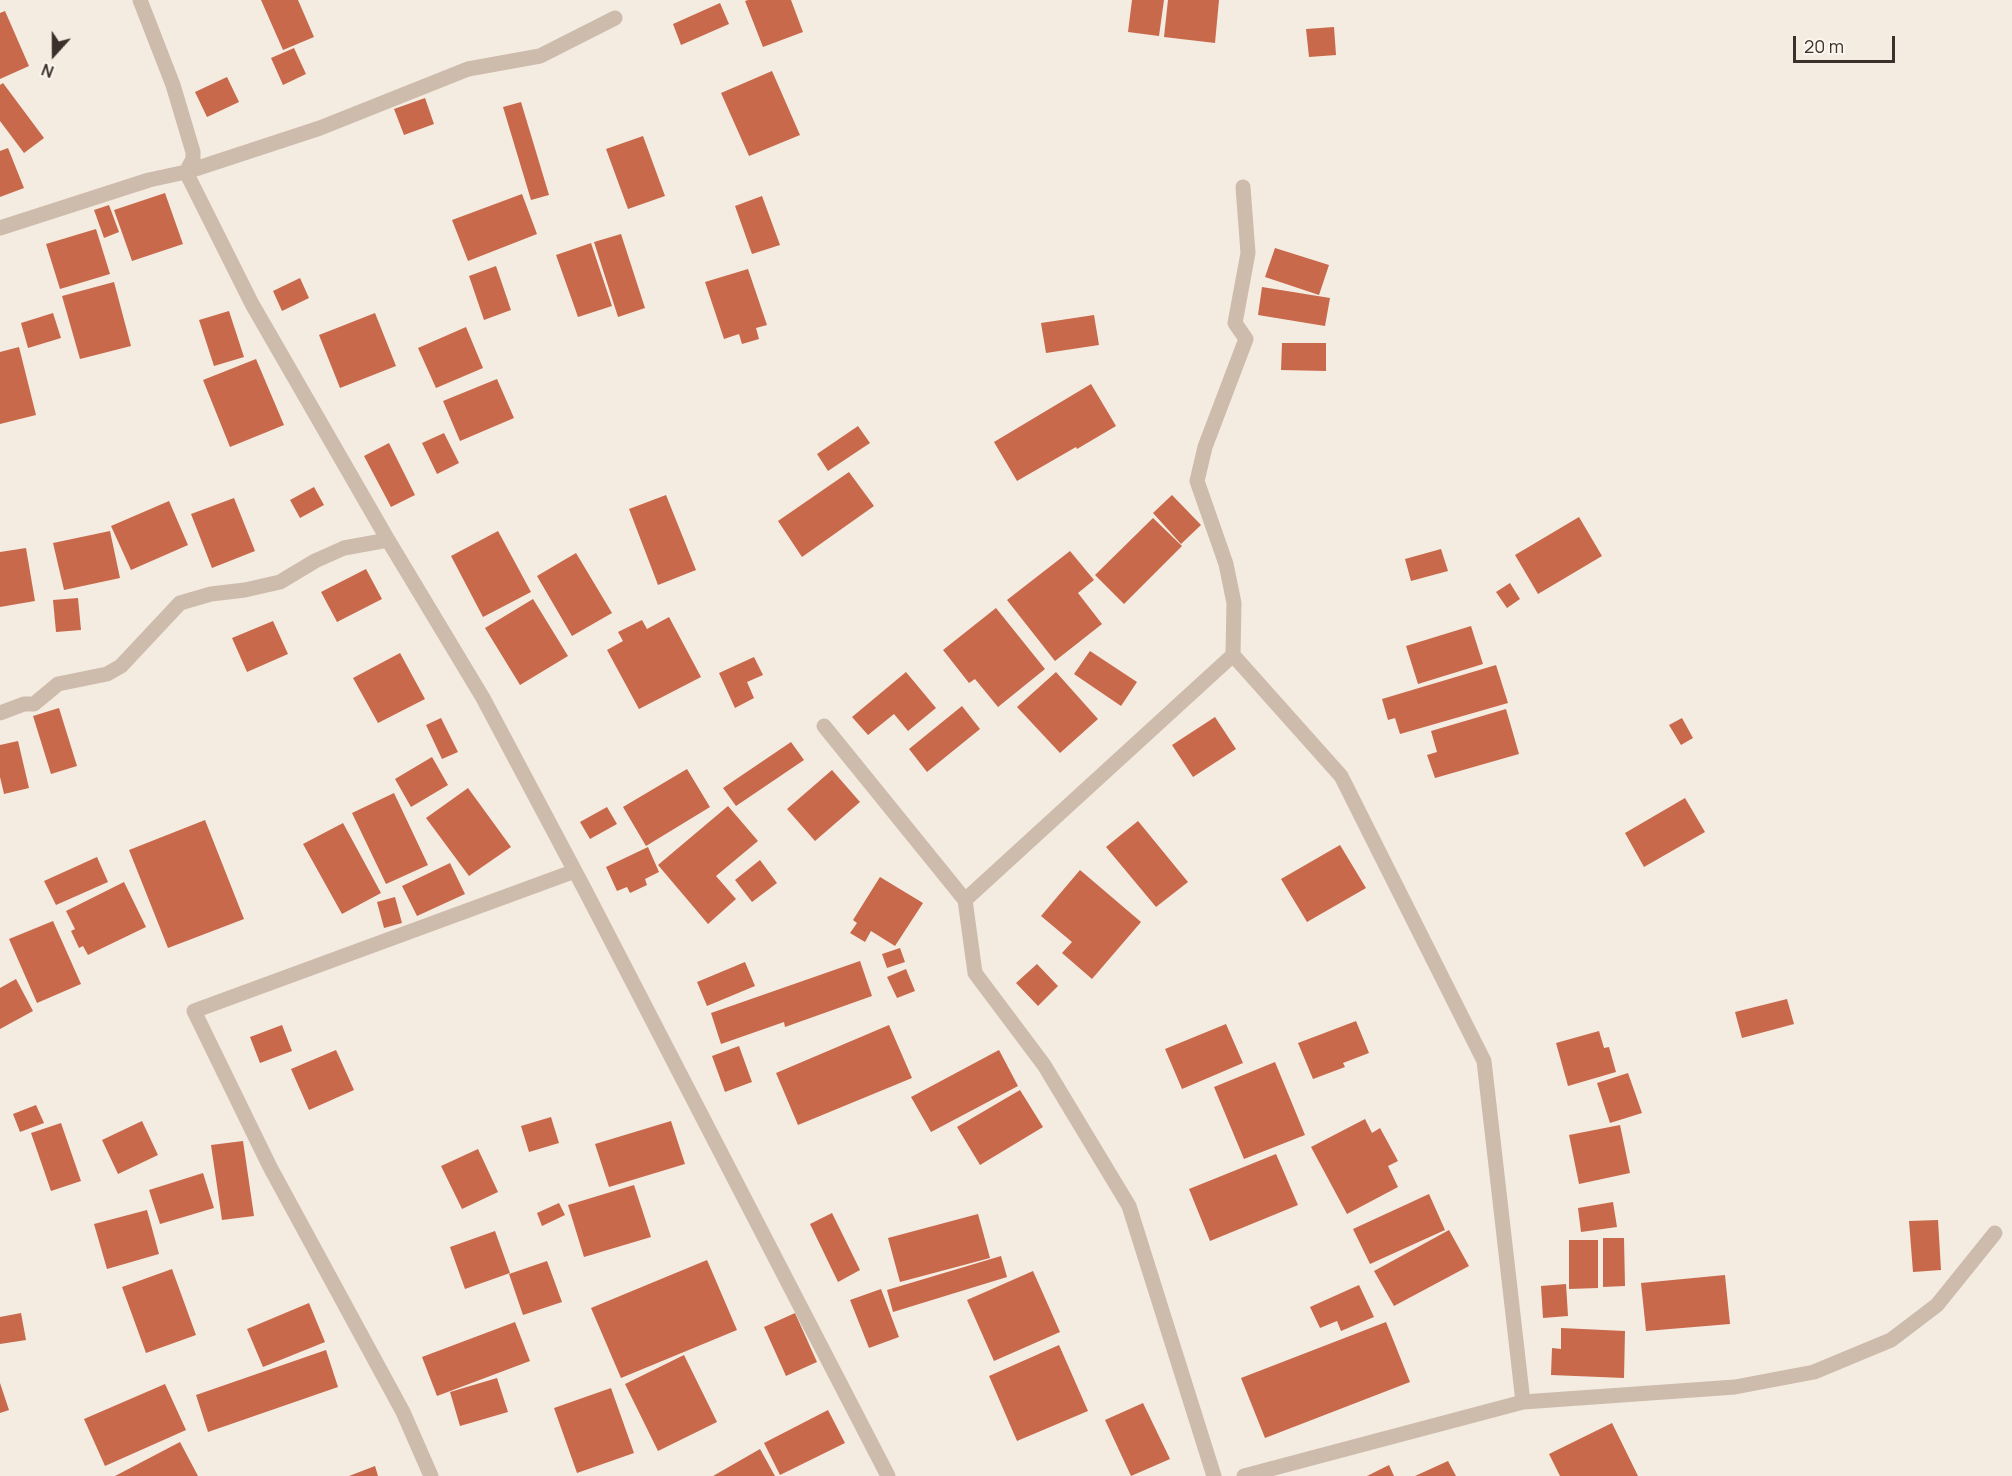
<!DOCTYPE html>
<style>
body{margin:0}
#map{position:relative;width:2012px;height:1476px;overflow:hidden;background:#f4ebe1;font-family:Manrope,sans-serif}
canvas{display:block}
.north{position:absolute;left:24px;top:24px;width:60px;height:60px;-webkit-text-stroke:4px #fbf5ee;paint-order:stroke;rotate:201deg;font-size:16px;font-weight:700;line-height:24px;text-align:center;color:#3b302b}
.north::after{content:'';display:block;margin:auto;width:21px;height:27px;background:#3b302b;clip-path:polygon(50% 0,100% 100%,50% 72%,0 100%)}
.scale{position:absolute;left:1793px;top:36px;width:102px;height:27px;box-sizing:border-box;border:3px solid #3b302b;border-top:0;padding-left:8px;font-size:18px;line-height:21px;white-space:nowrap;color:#3b302b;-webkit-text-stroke:4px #fbf5ee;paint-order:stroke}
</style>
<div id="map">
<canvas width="2012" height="1476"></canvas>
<div class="north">N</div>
<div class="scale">20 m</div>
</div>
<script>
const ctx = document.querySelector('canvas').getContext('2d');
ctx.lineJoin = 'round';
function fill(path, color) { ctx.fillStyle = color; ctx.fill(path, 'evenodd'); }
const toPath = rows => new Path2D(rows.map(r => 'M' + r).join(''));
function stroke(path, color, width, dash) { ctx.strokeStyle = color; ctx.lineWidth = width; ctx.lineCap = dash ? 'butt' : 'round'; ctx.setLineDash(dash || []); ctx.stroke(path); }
fill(toPath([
 [261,0,298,0,314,37,283,50],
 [748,0,791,0,803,32,763,47,745,1],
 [1132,0,1164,0,1159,36,1128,32],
 [1168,0,1219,0,1215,43,1164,37],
 [720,3,729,24,681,45,673,24],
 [5,11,29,66,0,79,0,13],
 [1334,27,1336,55,1309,57,1306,29],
 [294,48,306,74,283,85,271,58],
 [772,71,800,135,749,156,721,93],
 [227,77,239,102,207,117,195,92],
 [3,83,44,138,24,153,0,121,0,85],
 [425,98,434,124,404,135,394,109],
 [521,102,549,195,531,200,503,107],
 [643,136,665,196,628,209,606,149],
 [8,148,24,188,0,197,0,151],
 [165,193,183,244,132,261,114,210],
 [522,194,537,234,468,261,452,220],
 [762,196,780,245,752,254,735,206],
 [109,205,119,232,104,238,94,210],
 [96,229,110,274,60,289,46,244],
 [621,234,645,308,618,317,594,242],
 [591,243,612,306,578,317,556,255],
 [1275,248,1329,265,1319,295,1265,277],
 [496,266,511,310,484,320,469,276],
 [748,269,767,325,756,328,759,339,742,344,739,334,724,339,705,282],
 [300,278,309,298,282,311,273,291],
 [114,282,131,346,80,359,62,296],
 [1262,287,1330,298,1325,326,1258,315],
 [229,311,244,357,214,366,199,320],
 [53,313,61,338,28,348,21,323],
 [375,313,396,366,340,388,319,335],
 [1094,315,1099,345,1046,353,1041,323],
 [466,327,483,368,436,388,418,348],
 [1282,343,1326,343,1326,371,1281,370],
 [19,347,36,415,0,424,0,352],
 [256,359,284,425,230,447,203,380],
 [497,379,514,418,460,441,443,401],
 [1091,384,1116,426,1077,449,1076,447,1017,481,994,442],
 [858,426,870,443,828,471,817,454],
 [444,433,459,463,437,474,422,443],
 [389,443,415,495,391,507,364,456],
 [849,472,874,506,802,557,778,521],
 [314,487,324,505,300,518,290,500],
 [666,495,696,570,658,585,629,509],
 [1172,495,1201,525,1181,544,1153,513],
 [234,498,255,551,212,568,191,514],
 [169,501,188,545,131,570,111,526],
 [1579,517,1602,556,1538,594,1515,555],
 [1153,518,1182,546,1124,604,1095,575],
 [110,531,120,578,64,590,53,543],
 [498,531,531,592,483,617,451,556],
 [26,548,35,601,0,607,0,552],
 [1441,549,1448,571,1411,581,1405,559],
 [1070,551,1094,580,1078,593,1102,624,1055,661,1007,600],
 [576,553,612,613,572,636,537,576],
 [366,569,382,599,337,622,321,592],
 [1510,583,1520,599,1507,608,1496,592],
 [78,598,81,630,56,632,53,600],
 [533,599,568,656,520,685,485,628],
 [996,608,1045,669,998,707,975,679,969,683,943,650],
 [669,617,701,677,639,709,607,650,623,641,618,632,642,620,647,629],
 [273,621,288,654,247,672,232,638],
 [1471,626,1483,664,1418,684,1406,646],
 [1090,651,1137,682,1121,706,1074,674],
 [400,653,425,699,378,723,353,678],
 [754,657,763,675,747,682,754,698,735,708,719,673],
 [1496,665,1508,703,1400,734,1395,718,1388,720,1382,699],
 [906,672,936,708,908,731,894,714,868,735,852,717],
 [1056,672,1098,719,1060,753,1017,707],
 [962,706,980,729,927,772,909,749],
 [59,708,77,766,51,774,33,716],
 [1506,709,1519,754,1435,778,1427,755,1437,752,1431,731],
 [1215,717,1236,749,1193,777,1172,745],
 [441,718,458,752,442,759,426,725],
 [1682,718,1693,738,1681,745,1669,725],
 [18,741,29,788,4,794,0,777,0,745],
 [791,742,804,760,736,806,723,788],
 [432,757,448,785,411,807,395,779],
 [687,769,710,807,646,846,623,807],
 [832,770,860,802,815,841,787,809],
 [468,788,511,847,469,876,426,818],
 [394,793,428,865,386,884,352,813],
 [1685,798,1705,832,1644,867,1625,833],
 [728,806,758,841,716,876,736,899,708,924,658,865],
 [607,807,617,824,590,839,580,822],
 [205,820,244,919,168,948,129,850],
 [1138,821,1188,882,1156,907,1106,847],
 [343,823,381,893,342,914,303,844],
 [1340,845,1366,888,1307,922,1281,879],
 [648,847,659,872,645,879,647,885,630,893,627,887,617,891,606,867],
 [97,857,108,882,56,905,44,881],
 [760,860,777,883,752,902,735,880],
 [450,863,465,894,417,916,402,886],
 [1080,870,1141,922,1092,979,1062,953,1072,942,1041,916],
 [880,877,923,903,895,946,871,931,865,942,850,933,857,923,853,920],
 [124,882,146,927,88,955,83,946,79,948,71,931,75,929,66,911],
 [395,897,402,923,384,928,377,902],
 [53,921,81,984,37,1003,9,939],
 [900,948,905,962,887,968,882,954],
 [860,961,872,996,785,1027,784,1022,721,1044,711,1013],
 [745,962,755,986,707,1006,697,982],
 [1037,964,1058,986,1038,1006,1016,983],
 [906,969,915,991,897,998,887,977],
 [16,979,33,1011,0,1029,0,988],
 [1787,999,1794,1024,1742,1038,1735,1012],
 [1356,1021,1369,1053,1343,1063,1345,1067,1313,1079,1298,1043],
 [1226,1024,1243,1063,1182,1089,1165,1049],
 [282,1025,292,1051,260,1063,250,1037],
 [889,1025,912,1078,798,1125,776,1073],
 [1599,1031,1604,1048,1609,1047,1616,1072,1568,1086,1556,1043],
 [739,1046,752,1082,725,1092,712,1056],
 [336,1050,354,1090,309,1110,291,1069],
 [999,1050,1018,1086,931,1132,911,1097],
 [1275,1062,1305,1135,1244,1159,1214,1087],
 [1628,1073,1642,1113,1610,1123,1597,1083],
 [1020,1090,1043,1127,980,1165,957,1127],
 [36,1105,44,1123,20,1132,13,1114],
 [551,1117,559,1143,529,1152,521,1126],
 [1365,1119,1372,1133,1380,1128,1398,1161,1388,1166,1398,1187,1347,1214,1311,1147],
 [142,1121,158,1155,118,1174,102,1140],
 [671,1121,685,1164,609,1187,595,1144],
 [61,1123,81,1181,51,1191,31,1133],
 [1620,1125,1630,1173,1579,1184,1569,1135],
 [243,1141,254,1216,222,1220,211,1145],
 [478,1149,498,1192,462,1209,441,1166],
 [1276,1154,1298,1205,1210,1241,1189,1189],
 [203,1173,214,1208,160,1224,149,1190],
 [634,1185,651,1237,584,1257,568,1205],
 [1429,1194,1445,1230,1370,1264,1353,1229],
 [1613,1202,1617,1227,1581,1232,1578,1208],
 [559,1203,565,1215,542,1226,537,1213],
 [147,1210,159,1254,107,1269,94,1224],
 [832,1213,860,1270,838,1282,810,1224],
 [978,1214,990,1258,900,1282,888,1238],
 [1938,1220,1941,1270,1913,1272,1909,1221],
 [1449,1230,1469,1266,1394,1306,1374,1271],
 [495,1231,510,1273,465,1289,450,1247],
 [1603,1238,1624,1238,1625,1286,1603,1287],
 [1569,1240,1598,1240,1598,1288,1569,1289],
 [1001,1256,1007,1277,893,1312,887,1290],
 [707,1260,737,1330,621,1378,591,1308],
 [547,1261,562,1302,523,1315,509,1274],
 [172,1269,196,1335,146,1353,122,1287],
 [1033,1271,1060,1332,994,1361,967,1300],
 [1725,1275,1730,1324,1646,1331,1641,1283],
 [1566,1284,1568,1316,1543,1318,1541,1286],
 [1359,1285,1374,1317,1341,1331,1337,1321,1320,1328,1310,1307],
 [881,1289,899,1337,869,1348,850,1300],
 [309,1303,325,1342,263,1367,247,1329],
 [21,1313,26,1340,0,1344,0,1317],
 [795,1313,817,1362,786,1376,764,1327],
 [515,1322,530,1361,437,1396,422,1357],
 [1386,1322,1410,1382,1265,1438,1241,1378],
 [1561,1328,1625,1331,1624,1378,1551,1375,1552,1348,1561,1349],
 [1059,1345,1088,1411,1017,1441,989,1376],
 [326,1350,338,1387,208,1432,196,1395],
 [684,1355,717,1422,658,1451,625,1384],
 [497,1378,508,1412,460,1426,450,1392],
 [0,1383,9,1410,0,1413],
 [165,1384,186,1430,105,1466,84,1419],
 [611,1388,634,1453,577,1473,554,1408],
 [1143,1403,1170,1459,1131,1476,1105,1420],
 [828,1410,845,1443,780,1475,764,1443],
 [1612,1423,1638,1476,1560,1476,1549,1454],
 [180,1442,198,1476,115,1476],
 [760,1449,775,1476,713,1476],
 [1448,1461,1456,1476,1415,1476],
 [1389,1465,1394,1476,1367,1476],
 [375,1466,378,1476,349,1476]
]), '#c8694b');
stroke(toPath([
 [140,0,173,85,193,152,193,159,186,172],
 [186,172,252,304,388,540,483,698,586,892,888,1476],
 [0,228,149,180,186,172,320,128,468,69,540,56,615,18],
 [1233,655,1234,603,1226,564,1197,481,1205,447,1246,339,1235,323,1248,253,1243,187],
 [0,713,24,704,34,704,58,684,107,674,121,666,180,603,211,594,245,590,280,582,315,561,344,548,388,540],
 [824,726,965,900,975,973,1044,1065,1129,1206,1214,1476],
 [965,900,1233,655,1341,776,1484,1061,1523,1402,1244,1476],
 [1523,1402,1735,1387,1814,1372,1891,1340,1937,1305,1995,1233],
 [431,1476,403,1412,270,1167,194,1011,575,871]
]), '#cdbbac', 15);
</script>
